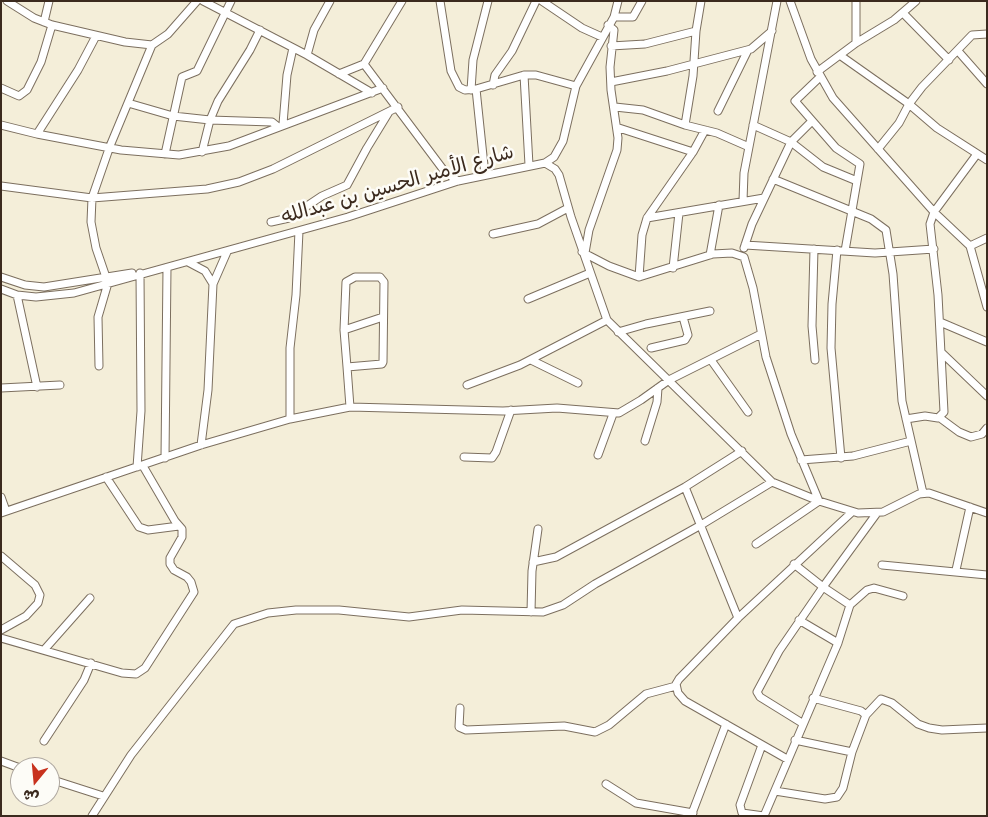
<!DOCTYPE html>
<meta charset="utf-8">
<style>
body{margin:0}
#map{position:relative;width:988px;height:817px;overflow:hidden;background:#f4eed9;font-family:Mynerve,"Playpen Sans Arabic",sans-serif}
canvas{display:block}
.frame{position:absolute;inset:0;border:2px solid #3b2a1e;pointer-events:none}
.north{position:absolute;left:10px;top:757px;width:50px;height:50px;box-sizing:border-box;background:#fdfcf7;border:1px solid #afa8a0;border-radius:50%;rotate:197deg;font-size:14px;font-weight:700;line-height:20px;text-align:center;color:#3b2a1e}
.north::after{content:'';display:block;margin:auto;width:18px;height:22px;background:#c8321e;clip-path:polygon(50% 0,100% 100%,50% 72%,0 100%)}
</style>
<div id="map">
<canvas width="988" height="817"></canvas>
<div class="frame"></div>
<div class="north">ش</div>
</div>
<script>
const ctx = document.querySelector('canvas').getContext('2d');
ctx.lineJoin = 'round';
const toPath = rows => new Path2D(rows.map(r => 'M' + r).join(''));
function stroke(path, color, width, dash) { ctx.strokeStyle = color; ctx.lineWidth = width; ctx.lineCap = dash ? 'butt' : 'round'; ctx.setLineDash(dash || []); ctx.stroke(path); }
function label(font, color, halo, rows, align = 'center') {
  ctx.font = font + ' Mynerve,"Playpen Sans Arabic",sans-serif'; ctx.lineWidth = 5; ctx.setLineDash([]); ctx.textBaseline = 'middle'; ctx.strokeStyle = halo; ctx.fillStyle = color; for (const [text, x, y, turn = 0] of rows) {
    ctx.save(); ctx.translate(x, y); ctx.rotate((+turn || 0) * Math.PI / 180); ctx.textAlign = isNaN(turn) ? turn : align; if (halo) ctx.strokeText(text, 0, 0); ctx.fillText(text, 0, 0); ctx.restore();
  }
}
const minor = toPath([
 [7,1,34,18,52,25,125,42,152,45,168,34,197,1],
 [203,1,307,55,372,93],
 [402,1,364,64,445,172,458,181],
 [440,1,451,71,459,87,465,90,476,89,524,75,536,75,576,86],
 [542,1,582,28,602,37],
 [790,1,811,59,833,98,934,212,970,246,987,307],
 [903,13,949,60],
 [614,17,633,17,642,1],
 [44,22,49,1],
 [856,43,894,20,916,1],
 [611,46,645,44,696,31],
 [958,51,987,84],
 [307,55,314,30,330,1],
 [841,56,909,104,937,128,987,160],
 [817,72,856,43,856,1],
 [339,74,364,64],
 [524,75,529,165],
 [819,78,795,101,836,148,860,164,845,251],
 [611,82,667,71,751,49,772,31],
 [493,85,495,75,512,51,536,1],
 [1,88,19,96,27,90,41,62,52,25],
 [476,89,485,175],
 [471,90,473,60,488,1],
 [128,103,173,116,210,120,272,122,277,126],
 [615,107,643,110,685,125,717,133,749,147],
 [718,111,748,50],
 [812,121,791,142,823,167,857,181],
 [283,124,287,75,293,48],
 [1,125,37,134,121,150,179,155,229,146,383,88],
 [685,125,693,76,696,31,701,1],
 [619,128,693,152],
 [37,134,78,70,96,36],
 [878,149,899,123,909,104,922,87,972,35,987,34],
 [202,152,210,120,218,101,250,50,260,30],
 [165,154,182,77,197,71,231,1],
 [545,163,554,157,563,141,576,86,614,17,618,1],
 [773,179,871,219,886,230,893,274,902,401,923,493],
 [1,186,92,198,207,189,239,182,273,169,398,107],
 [743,201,744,173,777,1],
 [647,218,764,198],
 [271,222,289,218,322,196,347,185,367,148,389,112],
 [493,234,538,224,568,208],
 [745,245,875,253,934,249],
 [970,246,987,238],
 [744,248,752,224,791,142,753,125],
 [814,249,812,326,815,360],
 [837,250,832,304,831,348,841,458],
 [582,252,609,266,639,277,713,254,732,253,744,257,753,288,766,357,791,434,819,501],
 [585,253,589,230,617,150,618,138,611,90,610,67,614,30,608,25],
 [710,255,719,205],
 [188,262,205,271,213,284],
 [673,268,679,213],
 [1,277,25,285,44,287,132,273],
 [639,277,642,235,647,218,693,152,705,130],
 [1,289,17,295,36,297,74,293,348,217,458,181,545,163,555,169,559,175,571,217,607,320,772,482,819,501,858,513,883,512,919,494,929,493,987,513],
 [17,295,37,387],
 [528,299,590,273],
 [940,322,987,342],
 [344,330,383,317],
 [618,332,646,324,710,311],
 [651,348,685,340,688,335,683,317],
 [942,353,987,396],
 [531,360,578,383],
 [711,360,748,412],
 [99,366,98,317,108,283,96,248,91,222,92,198,110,146,152,45],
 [347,367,382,364,383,362,384,282,380,277,355,277,346,282,344,330,347,367,350,407],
 [467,385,520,365,607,320],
 [1,388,60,385],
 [940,418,959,432,971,437,982,434,987,428],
 [290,419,290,348,296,295,299,231],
 [906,419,925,416,938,418,944,412,938,295,930,224,934,212,977,154],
 [645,441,657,402,658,388],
 [201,445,208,390,213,284,227,252],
 [598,455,613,414],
 [464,457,492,458,496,452,511,410],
 [165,458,167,268],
 [801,460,853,456,911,441],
 [137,467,141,411,140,273],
 [106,477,139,527,148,530,179,526],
 [685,487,738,618],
 [1,497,6,511],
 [1,513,201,445,290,419,350,407,503,411,557,408,619,413,641,400,669,380,761,334],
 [756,544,819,501],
 [1,556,35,585,40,595,38,603,26,616,1,630],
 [533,562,556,557,685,487,742,451],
 [794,564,823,587,779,651,757,692,760,697,802,723],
 [882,565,987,575],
 [956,570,970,507],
 [850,605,823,587,877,513],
 [531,612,532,571,538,529],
 [799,620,838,643],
 [1,638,122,673,136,674,145,668,194,592,191,582,187,577,174,570,170,564,170,558,182,537,182,529,175,521,143,466],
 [44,650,90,598],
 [813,698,861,711,866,715],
 [460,708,459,727,466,730,564,726,595,732,609,725,646,694,676,686],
 [795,740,852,752],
 [44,741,84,680,91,663],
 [762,745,740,805,742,813,764,816],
 [787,759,685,701,678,693,676,684,679,679,738,618,852,512],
 [1,761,20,768],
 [50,779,103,796],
 [606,784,636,803,693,813],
 [775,791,825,799,837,797,843,788,852,752,866,715,881,699,892,703,918,724,929,728,942,730,987,728],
 [92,816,131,755,234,624,268,613,296,610,339,610,409,617,462,610,543,612,563,605,595,584,701,525,772,482],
 [691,816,726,724],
 [764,816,838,643,850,605,867,590,874,588,903,596]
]);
stroke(minor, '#7c6f5f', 9);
stroke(minor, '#fff', 7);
label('20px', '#3b2a1e', '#fdfcf7', [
 ["شارع الأمير الحسين بن عبدالله",398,186,-16]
]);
</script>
